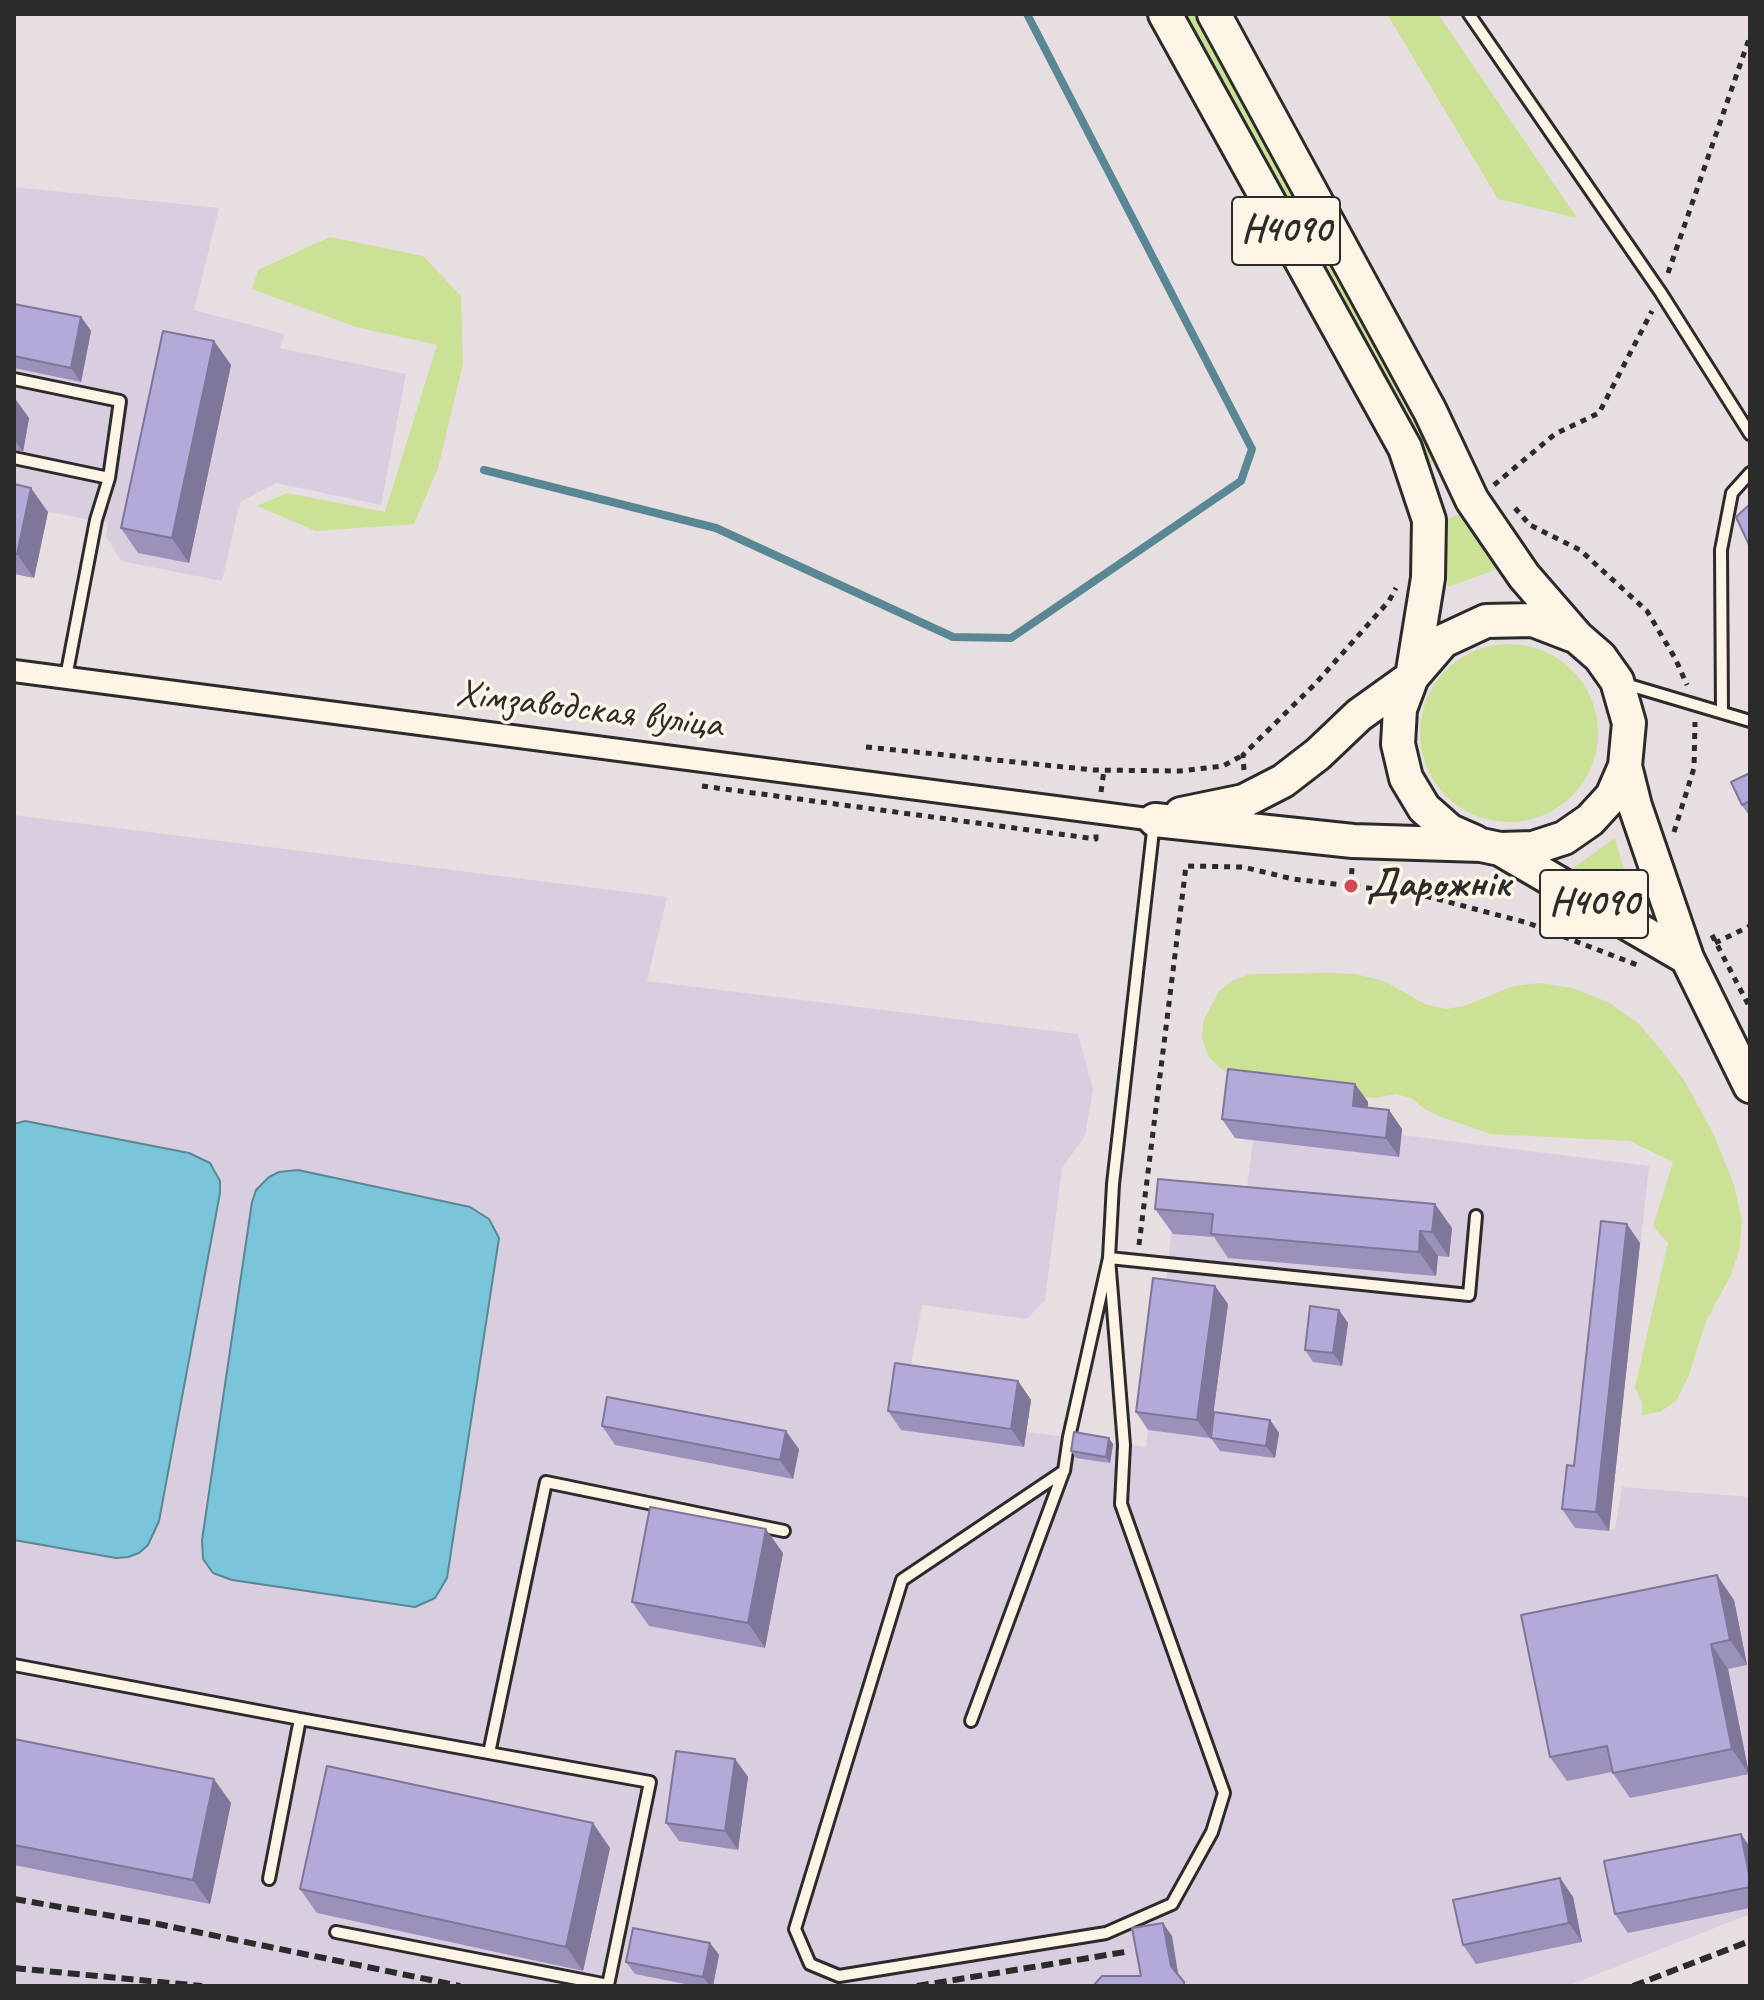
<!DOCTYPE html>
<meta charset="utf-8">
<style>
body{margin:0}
#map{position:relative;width:1764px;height:2000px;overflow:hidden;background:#e7dee2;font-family:Caveat,sans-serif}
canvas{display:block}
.frame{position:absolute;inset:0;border:16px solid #2b2b2b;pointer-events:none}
</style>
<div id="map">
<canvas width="1764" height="2000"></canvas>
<div class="frame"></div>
</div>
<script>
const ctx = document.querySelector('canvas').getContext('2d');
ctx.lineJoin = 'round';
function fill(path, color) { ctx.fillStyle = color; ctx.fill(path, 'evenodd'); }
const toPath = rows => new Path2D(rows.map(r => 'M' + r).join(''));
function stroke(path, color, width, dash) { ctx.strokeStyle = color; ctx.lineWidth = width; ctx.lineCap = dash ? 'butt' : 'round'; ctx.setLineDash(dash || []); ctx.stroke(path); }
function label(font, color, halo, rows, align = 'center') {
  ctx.font = font + ' Caveat,sans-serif'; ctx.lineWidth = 7; ctx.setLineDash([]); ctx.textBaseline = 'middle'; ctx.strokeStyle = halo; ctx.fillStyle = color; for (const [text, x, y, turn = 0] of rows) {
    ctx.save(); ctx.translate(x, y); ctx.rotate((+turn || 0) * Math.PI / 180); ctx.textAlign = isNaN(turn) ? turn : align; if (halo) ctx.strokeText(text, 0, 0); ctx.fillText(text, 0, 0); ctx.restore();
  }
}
fill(toPath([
 [14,187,219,208,194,310,284,334,280,348,406,374,381,505,276,483,240,502,222,581,121,561,106,536,108,523,48,512,34,578,14,574],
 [14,815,667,897,647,981,1078,1034,1093,1089,1085,1136,1062,1168,1045,1300,1027,1319,922,1305,908,1381,1027,1432,1146,1447,1175,1204,1244,1210,1253,1141,1235,1138,1368,1102,1366,1124,1402,1129,1402,1135,1649,1166,1609,1530,1615,1529,1622,1487,1750,1497,1750,1914,1567,1986,14,1986]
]), '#d8cee0');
fill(toPath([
 [1180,14,1194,14,1254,120,1436,458,1429,465],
 [1387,14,1438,14,1577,218,1498,199],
 [330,237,423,256,461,296,463,364,438,468,414,524,316,531,257,506,287,493,385,512,437,345,356,327,252,289,258,270],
 [1461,513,1500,568,1448,587,1444,521],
 '1420 733a89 89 0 1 1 178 0a89 89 0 1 1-178 0Z',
 [1615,838,1637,914,1573,868],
 [1328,973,1355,974,1384,981,1425,1004,1447,1009,1467,1005,1513,986,1540,983,1572,988,1610,1003,1639,1024,1662,1051,1684,1080,1714,1135,1734,1185,1742,1221,1739,1251,1731,1275,1706,1321,1689,1375,1676,1401,1660,1412,1642,1415,1642,1403,1635,1387,1668,1243,1653,1226,1673,1162,1630,1141,1491,1134,1441,1117,1425,1109,1411,1098,1396,1094,1375,1098,1263,1084,1222,1070,1209,1057,1202,1039,1203,1022,1219,991,1232,981,1250,974]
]), '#cbe196');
const water = toPath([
 [25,1121,189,1153,210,1163,220,1181,220,1193,159,1521,148,1545,139,1553,128,1557,116,1558,14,1540,14,1124,25,1121],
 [298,1170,470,1207,489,1219,499,1238,447,1578,435,1598,415,1607,232,1580,213,1573,203,1559,202,1540,252,1202,256,1190,269,1177,279,1172,298,1170]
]);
fill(water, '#7ac5da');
stroke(water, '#5a8794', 2);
stroke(toPath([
 [484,470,716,528,953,637,1011,638,1241,481,1252,449,1027,14]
]), '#5a8794', 8);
const service = toPath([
 [1469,14,1661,293,1750,434],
 [14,379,120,401,109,478,96,520,66,677],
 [14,458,109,478],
 [1622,683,1750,721],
 [1722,712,1721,550,1732,493,1750,473],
 [1154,822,1113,1184,1109,1258,1069,1437,1064,1471,902,1580,795,1929,810,1964,839,1976,1106,1933,1172,1904,1212,1832,1224,1793,1121,1504,1124,1445,1109,1258,1469,1295,1476,1216],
 [14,1665,300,1719],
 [971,1721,1063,1473],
 [489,1753,546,1482,784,1531],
 [269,1879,300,1719,650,1782,608,1985,336,1932]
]);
const minor = toPath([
 [14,671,1155,820]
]);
const primary = toPath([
 [1165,14,1405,448,1429,520,1428,578,1412,677,1400,709,1398,744,1406,778,1424,808,1450,831,1475,842],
 [1625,766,1635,806,1687,958,1750,1086],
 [1181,814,1244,801,1283,781,1318,754,1359,715,1412,677,1443,641,1486,621,1533,620,1572,635],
 [1155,820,1353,841,1481,845,1500,849,1533,848,1564,838,1590,820,1612,796,1625,766,1629,723,1617,681,1600,657,1577,637,1524,576,1472,500,1430,411,1214,14],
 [1500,849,1687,958]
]);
stroke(service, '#2b2b2b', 16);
stroke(minor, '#2b2b2b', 26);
stroke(primary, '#2b2b2b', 38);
stroke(toPath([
 [1668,273,1750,36],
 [1494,485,1555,434,1599,413,1652,311],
 [1515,508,1530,525,1580,550,1647,611,1675,658,1687,685],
 [866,747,1094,770,1180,771,1223,766,1243,755],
 [1244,770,1243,755,1316,683,1389,601,1396,588],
 [702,786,1096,839,1096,834],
 [1101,792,1104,770],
 [1674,832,1694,768,1695,722],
 [1351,886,1352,867],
 [1712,935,1750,1008],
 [1715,943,1750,926],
 [1139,1245,1186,866,1243,867,1293,879,1418,894,1528,923,1640,966]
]), '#2b2b2b', 5, [6, 6]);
stroke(service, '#fcf5e5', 10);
stroke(minor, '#fcf5e5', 20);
stroke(primary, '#fcf5e5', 32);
stroke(toPath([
 [14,1899,158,1924,460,1986],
 [14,1968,202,1986],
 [917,1986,1125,1952],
 [1633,1986,1750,1941]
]), '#2b2b2b', 6, [12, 6]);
fill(toPath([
 [14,304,81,317,91,331,81,382,14,368],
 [214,341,231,365,189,563,138,553,121,528],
 [14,399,29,418,23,452,14,450],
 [14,484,48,512,34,578,14,574],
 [1750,773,1750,817,1742,805],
 [1355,1084,1368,1102,1368,1108,1389,1110,1402,1129,1399,1157,1235,1138,1222,1119],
 [1155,1209,1452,1228,1449,1257,1438,1256,1436,1276,1228,1258,1214,1237,1173,1234],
 [1640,1243,1609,1531,1575,1528,1562,1509],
 [1215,1286,1228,1304,1210,1438,1148,1430,1136,1412],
 [1339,1310,1348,1323,1342,1366,1313,1362,1305,1350],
 [1018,1381,1031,1400,1024,1447,901,1430,888,1411],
 [1270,1420,1279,1433,1275,1458,1220,1451,1211,1438],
 [602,1426,799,1449,793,1479,615,1445],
 [1113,1444,1110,1463,1076,1458,1071,1451],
 [783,1553,765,1648,649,1626,632,1602],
 [1734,1600,1747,1665,1728,1669,1749,1774,1630,1798,1612,1772,1567,1781,1550,1757],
 [14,1739,231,1803,210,1904,14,1865],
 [735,1759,748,1777,738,1850,679,1841,666,1823],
 [1750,1847,1750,1908,1628,1933,1615,1914],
 [610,1848,583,1971,317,1913,300,1889],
 [1560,1878,1573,1897,1582,1942,1476,1964,1463,1945],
 [710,1943,719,1955,713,1986,695,1986,635,1974,626,1962]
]), '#9c91bb');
fill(toPath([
 [81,317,91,331,81,382,71,368],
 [214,341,231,365,189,563,172,538],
 [16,400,29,418,23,452,14,439,14,412],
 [31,488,48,512,34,578,17,554],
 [1355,1084,1368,1102,1366,1124,1353,1106],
 [1389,1110,1402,1129,1399,1157,1386,1138],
 [1435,1204,1452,1228,1449,1257,1432,1232],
 [1627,1224,1640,1243,1609,1531,1596,1512],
 [1420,1231,1438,1256,1436,1276,1419,1252],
 [1215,1286,1228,1304,1210,1438,1197,1420],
 [1339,1310,1348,1323,1342,1366,1333,1353],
 [1018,1381,1031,1400,1024,1447,1011,1429],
 [1270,1420,1279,1433,1275,1458,1266,1446],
 [786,1431,799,1449,793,1479,780,1460],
 [1109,1438,1113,1444,1110,1463,1106,1457],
 [766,1529,783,1553,765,1648,748,1623],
 [1717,1575,1734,1600,1747,1665,1730,1640],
 [1711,1644,1728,1669,1749,1774,1732,1749],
 [735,1759,748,1777,738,1850,725,1831],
 [214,1779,231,1803,210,1904,193,1880],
 [593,1823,610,1848,583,1971,566,1947],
 [1741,1834,1750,1847,1750,1879],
 [1560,1878,1573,1897,1582,1942,1569,1923],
 [1163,1923,1172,1936,1179,1979,1171,1966],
 [710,1943,719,1955,713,1986,710,1986,703,1977]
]), '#7f7699');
const building = toPath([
 [14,304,81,317,71,368,14,356,14,304],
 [163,331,214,341,172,538,121,528,163,331],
 [14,484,31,488,17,554,14,553,14,484],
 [1750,504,1750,547,1736,517,1750,504],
 [1750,773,1750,801,1742,805,1731,782,1750,773],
 [1228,1069,1355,1084,1353,1106,1389,1110,1386,1138,1222,1119,1228,1069],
 [1158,1179,1435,1204,1432,1232,1420,1231,1419,1252,1211,1234,1213,1214,1155,1209,1158,1179],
 [1601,1221,1627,1224,1596,1512,1562,1509,1567,1465,1574,1466,1601,1221],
 [1153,1278,1215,1286,1197,1420,1136,1412,1153,1278],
 [1310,1306,1339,1310,1333,1353,1305,1350,1310,1306],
 [895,1363,1018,1381,1011,1429,888,1411,895,1363],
 [607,1397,786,1431,780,1460,602,1426,607,1397],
 [1214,1412,1270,1420,1266,1446,1211,1438,1214,1412],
 [1074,1432,1109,1438,1106,1457,1071,1451,1074,1432],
 [650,1507,766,1529,748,1623,632,1602,650,1507],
 [1717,1575,1730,1640,1711,1644,1732,1749,1613,1773,1607,1746,1550,1757,1521,1615,1717,1575],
 [14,1739,214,1779,193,1880,14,1845,14,1739],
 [676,1751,735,1759,725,1831,666,1823,676,1751],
 [327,1766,593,1823,566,1947,300,1889,327,1766],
 [1741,1834,1750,1879,1750,1887,1615,1914,1604,1861,1741,1834],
 [1560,1878,1569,1923,1463,1945,1453,1900,1560,1878],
 [1163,1923,1171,1966,1184,1982,1184,1986,1093,1986,1102,1976,1141,1976,1132,1928,1163,1923],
 [633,1928,710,1943,703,1977,626,1962,633,1928]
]);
fill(building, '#b5a9da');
stroke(building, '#7f7699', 2);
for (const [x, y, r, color] of [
 [1351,886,8,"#d1495b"]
]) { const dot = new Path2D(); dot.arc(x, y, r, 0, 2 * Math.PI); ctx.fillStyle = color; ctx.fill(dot); stroke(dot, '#fcf5e5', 3); }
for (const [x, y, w] of [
 [1286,231,108],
 [1594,904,108]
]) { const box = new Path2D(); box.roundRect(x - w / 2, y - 34, w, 68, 6); ctx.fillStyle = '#fcf5e5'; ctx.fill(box); stroke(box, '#2b2b2b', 2); }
label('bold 38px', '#2b2b2b', null, [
 ["Н4090",1286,231],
 ["Н4090",1594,904]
]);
label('40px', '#2b2b2b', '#fcf5e5', [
 ["Хімзаводская вуліца",589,710,7]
]);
label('bold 40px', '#2b2b2b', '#fcf5e5', [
 ["Дарожнік",1367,886]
], 'left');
</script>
